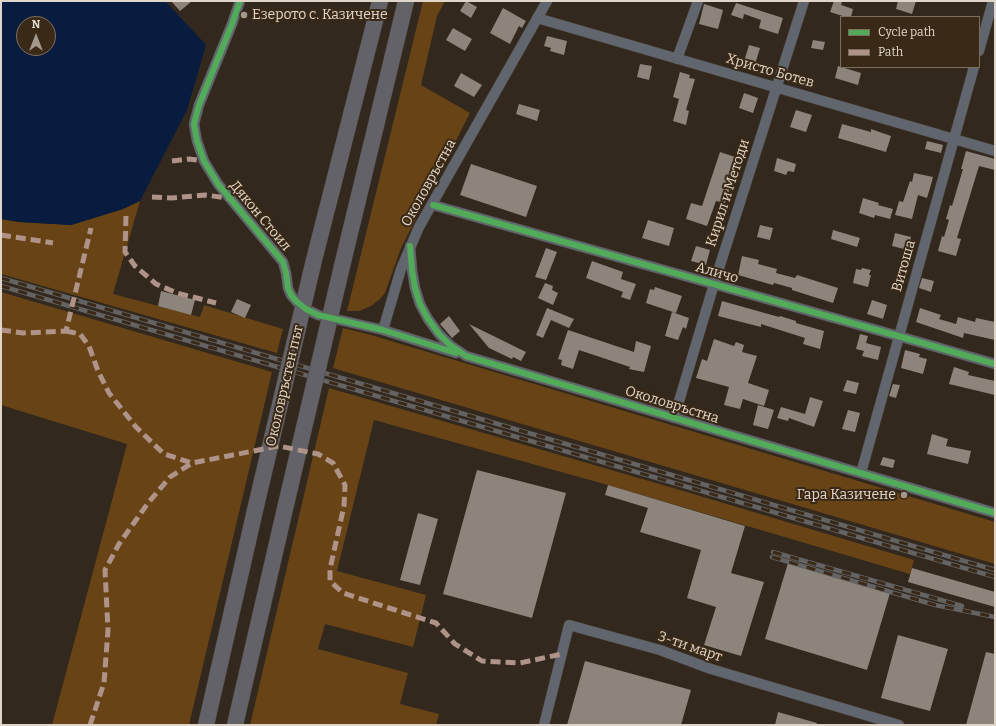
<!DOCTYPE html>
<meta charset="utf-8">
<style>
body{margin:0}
#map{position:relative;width:996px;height:726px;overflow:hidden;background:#32281e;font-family:Bitter,serif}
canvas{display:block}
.frame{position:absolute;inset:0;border:2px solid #e0d5c9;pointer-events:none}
.legend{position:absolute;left:840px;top:16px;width:140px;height:52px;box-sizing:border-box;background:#3a2916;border:1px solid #7c6e5e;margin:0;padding:5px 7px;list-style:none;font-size:12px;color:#e0d5c9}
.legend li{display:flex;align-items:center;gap:8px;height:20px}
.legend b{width:20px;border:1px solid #7c6e5e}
.north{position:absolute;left:16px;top:16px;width:40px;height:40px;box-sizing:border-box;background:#3a2916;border:1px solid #7c6e5e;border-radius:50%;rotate:0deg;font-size:11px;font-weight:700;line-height:16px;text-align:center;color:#e0d5c9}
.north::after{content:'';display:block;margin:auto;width:14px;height:18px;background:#a3988d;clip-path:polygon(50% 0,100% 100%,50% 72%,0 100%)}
</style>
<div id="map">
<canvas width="996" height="726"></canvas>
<div class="frame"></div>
<ul class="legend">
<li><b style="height:5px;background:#51ab58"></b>Cycle path</li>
<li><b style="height:5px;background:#af9288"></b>Path</li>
</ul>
<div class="north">N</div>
</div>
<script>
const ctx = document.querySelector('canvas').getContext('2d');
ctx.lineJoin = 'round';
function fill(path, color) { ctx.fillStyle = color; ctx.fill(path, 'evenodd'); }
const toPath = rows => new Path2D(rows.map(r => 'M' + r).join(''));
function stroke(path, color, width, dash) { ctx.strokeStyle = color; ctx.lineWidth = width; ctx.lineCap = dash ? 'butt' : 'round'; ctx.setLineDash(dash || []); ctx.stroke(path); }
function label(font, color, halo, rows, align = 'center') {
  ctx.font = font + ' Bitter,serif'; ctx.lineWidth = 4; ctx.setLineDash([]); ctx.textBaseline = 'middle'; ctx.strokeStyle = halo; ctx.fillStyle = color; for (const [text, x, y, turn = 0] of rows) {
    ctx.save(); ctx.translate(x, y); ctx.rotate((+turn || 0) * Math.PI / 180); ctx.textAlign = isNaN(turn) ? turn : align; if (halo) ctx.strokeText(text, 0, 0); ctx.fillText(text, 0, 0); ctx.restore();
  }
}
fill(toPath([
 [423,1,445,1,437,16,421,85,470,113,401,248,385,293,380,299,371,306,359,311,347,311],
 [140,201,113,294,200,317,204,305,283,329,277,353,1,274,1,219,19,222,71,225,123,209],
 [1,292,272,372,189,725,52,725,127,444,1,405],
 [343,328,371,335,995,522,995,564,333,368],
 [329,388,680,490,914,560,910,574,608,485,374,420,337,571,426,595,413,647,325,624,318,649,408,673,400,704,439,714,436,725,250,725]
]), '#674316');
fill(toPath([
 [1,1,165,1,206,45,187,110,140,201,123,209,71,225,19,222,1,219],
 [24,24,48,24,48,48,24,48]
]), '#071c3e');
fill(toPath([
 [171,1,192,1,180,11],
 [466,1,477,7,471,18,460,11],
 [834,1,842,1,841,5,853,9,851,17,846,17,830,12],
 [898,1,916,1,912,14,896,9],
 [736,3,783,18,778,34,759,28,761,20,744,14,743,19,731,15],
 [704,4,723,10,718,29,699,24],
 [503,8,526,21,522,28,519,26,510,44,490,33],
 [453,28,472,39,465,51,446,40],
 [547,36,567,41,564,55,550,51,551,48,544,46],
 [813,40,825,42,823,50,811,48],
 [749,45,760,48,753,71,742,68],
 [640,64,652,66,649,80,637,77],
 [838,66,861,73,858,85,835,78],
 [680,72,690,75,689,78,695,79,686,110,689,111,686,125,673,121,679,99,673,97],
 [461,73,482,85,474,97,454,86],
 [744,93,758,98,753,113,739,108],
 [519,104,540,110,537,121,516,114],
 [796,110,812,115,806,132,790,127],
 [842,124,871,132,871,129,891,136,886,152,838,138],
 [927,141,943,145,941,153,925,149],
 [966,151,995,159,995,170,979,166,957,238,961,239,956,256,938,251,942,236,944,237,949,220,946,219,950,205,952,206,963,169,961,169],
 [720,152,738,158,728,188,730,188,725,203,716,201,707,226,686,219,691,203,702,206],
 [777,158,796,164,794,172,788,171,786,175,774,171],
 [471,164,537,186,526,217,460,195],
 [914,173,933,177,932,181,927,198,918,195,912,219,895,215,899,201,903,202,910,181,912,182],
 [863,198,879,203,878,205,893,209,890,219,875,215,874,218,859,213],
 [648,220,674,228,669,246,642,238],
 [760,225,773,228,770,240,757,237],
 [833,230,860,238,857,247,831,239],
 [895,233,911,237,908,250,892,246],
 [696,246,710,250,706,265,691,261],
 [546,248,557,252,546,280,535,277],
 [742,256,759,260,758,264,777,269,776,273,795,278,797,275,838,288,833,303,792,290,792,288,774,283,773,285,738,275],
 [592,261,623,272,621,279,636,284,630,300,621,297,623,292,586,278],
 [862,268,871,270,869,275,871,275,868,287,853,283,856,269,861,270],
 [922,278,934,281,931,292,919,288],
 [545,283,553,286,552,290,558,293,553,305,538,298],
 [655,287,682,296,676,313,646,303,650,289,654,290],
 [161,291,195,300,191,315,158,306],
 [237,299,251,305,245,318,231,312],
 [872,300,887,305,883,319,867,314],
 [722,301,779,317,780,316,796,321,796,323,824,331,820,349,803,344,805,338,761,324,761,327,718,316],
 [547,308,574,319,569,328,551,320,543,338,536,335],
 [920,308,941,315,939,319,956,324,958,317,975,322,976,318,995,322,995,340,964,333,963,338,916,322],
 [672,312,689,318,686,329,683,327,678,340,665,336],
 [449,316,460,331,452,338,440,324],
 [469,324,526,352,521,361,513,357,512,359,489,348],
 [568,330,634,352,636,341,651,346,644,372,629,369,630,367,579,350,573,369,561,365,562,360,558,359],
 [860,334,868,336,866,343,881,347,878,360,862,356,864,351,856,349],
 [714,339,734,346,736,342,744,345,742,352,757,356,748,383,769,390,764,406,743,399,740,409,724,405,729,387,696,378,702,359,707,361],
 [905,350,920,354,919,357,927,359,923,374,901,368],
 [954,367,969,372,968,375,995,381,995,395,949,384],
 [847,380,859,383,856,394,843,391],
 [893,384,900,385,896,398,889,396],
 [810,397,823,401,814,427,789,418,788,421,777,418,781,407,805,414],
 [758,405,774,410,768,429,753,425],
 [848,410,860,413,855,432,842,429],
 [932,434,948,439,946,446,971,451,968,464,927,454],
 [883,457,895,460,893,468,880,465],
 [477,470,566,493,532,618,443,594],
 [608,485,745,526,731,573,764,582,741,656,704,645,716,607,687,598,701,550,640,532,648,508,605,495],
 [418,513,438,519,420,585,400,580],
 [788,563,890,593,867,670,765,639],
 [912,568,995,592,995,607,908,582],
 [898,635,948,649,930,711,881,698],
 [986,652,995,654,995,725,966,725],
 [585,661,691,690,681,725,567,725],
 [778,712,817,723,816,725,775,725]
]), '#8d847b');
const minor = toPath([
 [240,1,232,24,199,105,194,124,197,141,204,161,218,184,283,262,286,273,288,288,291,295,297,302,306,309,318,315,383,330,456,353],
 [537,18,995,151],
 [979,51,993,1],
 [677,59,698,1],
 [433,205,898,336,995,364],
 [410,246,412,270,415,288,420,304,428,319,439,334,450,345,466,356,995,513],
 [383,330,401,269,419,227,547,1],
 [674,418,714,284,804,1],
 [861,473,974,67],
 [544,725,569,625,660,650,711,669,899,725]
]);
const trunk = toPath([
 [314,260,380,1],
 [342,266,406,1],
 [206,725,256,506],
 [235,725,284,513]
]);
stroke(minor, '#4c443b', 11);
stroke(trunk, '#4c443b', 17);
stroke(minor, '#61666e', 10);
stroke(trunk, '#626268', 16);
const rail = toPath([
 [1,278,995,570],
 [1,286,995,577],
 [773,552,962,606],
 [772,557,935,605,995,617]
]);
stroke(rail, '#636363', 4.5);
stroke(rail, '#3a2916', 3, [9]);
const trunkBridge = toPath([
 [256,506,314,260],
 [284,513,342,266]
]);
stroke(trunkBridge, '#4c443b', 17, []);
stroke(trunkBridge, '#626268', 16);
stroke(toPath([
 [172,161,189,159,204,161],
 [152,197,172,198,205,195,228,198],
 [126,216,125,252,135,266,156,284,177,293,216,303],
 [1,235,53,243],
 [1,330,23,333,66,331,91,228],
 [66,331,80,334,89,346,98,371,109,393,136,427,164,454,192,463,279,446,318,454,333,463,345,485,344,506,330,569,330,581,343,593,389,608,436,623,455,644,482,661,520,663,562,654],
 [90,725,104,683,108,630,105,570,119,544,148,503,170,477,192,463]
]), '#af9288', 5, [10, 5]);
stroke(toPath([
 [240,1,232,24,199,105,194,124,197,141,204,161,218,184,283,262,286,273,288,288,291,295,297,302,306,309,318,315,383,330,456,353],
 [433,205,898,336,995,364],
 [410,246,412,270,415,288,420,304,428,319,439,334,450,345,466,356,995,513]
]), '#51ab58', 6);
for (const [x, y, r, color] of [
 [244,15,4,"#a3988d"],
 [904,495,4,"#a3988d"]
]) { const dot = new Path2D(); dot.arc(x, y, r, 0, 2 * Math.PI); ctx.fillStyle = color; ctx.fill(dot); stroke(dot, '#3a2916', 1.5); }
label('14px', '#e0d5c9', '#3a2916', [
 ["Езерото с. Казичене",252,15],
 ["Гара Казичене",896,495,"right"]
], 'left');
label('14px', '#e0d5c9', '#3a2916', [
 ["Христо Ботев",770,71,16],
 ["Околовръстна",429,183,-61],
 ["Кирил и Методи",728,193,-72],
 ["Дякон Стоил",260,216,50],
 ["Витоша",904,266,-74],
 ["Аличо",717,273,16],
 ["Околовръстен път",285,386,-77],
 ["Околовръстна",672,405,17],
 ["3-ти март",690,647,19]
]);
</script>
